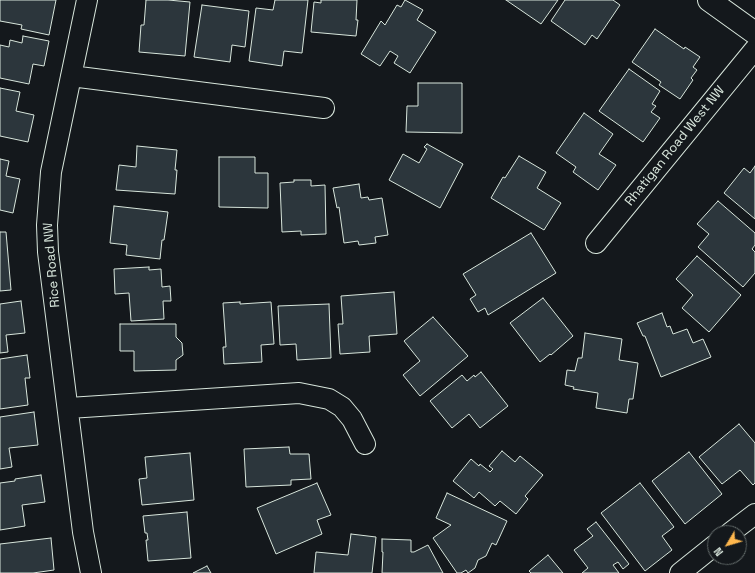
<!DOCTYPE html>
<style>
body{margin:0}
#map{position:relative;width:755px;height:573px;overflow:hidden;background:#14181c;font-family:"Space Grotesk",sans-serif}
canvas{display:block}
.north{position:absolute;left:707px;top:525px;width:40px;height:40px;box-sizing:border-box;background:#14181c;border:1px solid #626a69;border-radius:50%;rotate:232deg;font-size:11px;font-weight:700;line-height:16px;text-align:center;color:#d8e6dc}
.north::after{content:'';display:block;margin:auto;width:14px;height:18px;background:#ffb74d;clip-path:polygon(50% 0,100% 100%,50% 72%,0 100%)}
</style>
<div id="map">
<canvas width="755" height="573"></canvas>
<div class="north">N</div>
</div>
<script>
const ctx = document.querySelector('canvas').getContext('2d');
ctx.lineJoin = 'round';
function fill(path, color) { ctx.fillStyle = color; ctx.fill(path, 'evenodd'); }
const toPath = rows => new Path2D(rows.map(r => 'M' + r).join(''));
function stroke(path, color, width, dash) { ctx.strokeStyle = color; ctx.lineWidth = width; ctx.lineCap = dash ? 'butt' : 'round'; ctx.setLineDash(dash || []); ctx.stroke(path); }
function label(font, color, halo, rows, align = 'center') {
  ctx.font = font + ' "Space Grotesk",sans-serif'; ctx.lineWidth = 3; ctx.setLineDash([]); ctx.textBaseline = 'middle'; ctx.strokeStyle = halo; ctx.fillStyle = color; for (const [text, x, y, turn = 0] of rows) {
    ctx.save(); ctx.translate(x, y); ctx.rotate((+turn || 0) * Math.PI / 180); ctx.textAlign = isNaN(turn) ? turn : align; if (halo) ctx.strokeText(text, 0, 0); ctx.fillText(text, 0, 0); ctx.restore();
  }
}
const building = toPath([
 [0,0,56,0,49,35,21,29,22,25,0,21,0,0],
 [146,0,168,0,190,2,185,56,139,52,141,25,144,25,146,0],
 [275,0,308,0,302,53,284,51,282,66,249,61,256,8,273,10,275,0],
 [321,0,357,0,356,20,358,20,356,36,311,32,314,2,321,3,321,0],
 [405,0,423,10,417,20,436,32,410,73,394,63,398,56,390,51,380,66,361,54,381,21,385,25,397,5,401,7,405,0],
 [506,0,558,0,541,24,506,0],
 [565,0,613,0,620,5,597,39,592,35,585,45,551,21,565,0],
 [202,5,249,11,245,47,232,45,230,62,194,57,202,5],
 [655,29,684,49,685,47,700,57,693,67,697,70,691,78,693,80,680,99,659,85,661,82,632,62,655,29],
 [23,36,49,41,44,66,33,64,29,84,0,78,0,45,9,47,10,40,22,43,23,36],
 [629,69,660,91,652,104,656,106,651,112,660,118,643,142,599,111,629,69],
 [418,83,462,83,462,133,406,132,407,106,418,106,418,83],
 [0,88,20,92,16,111,34,115,28,142,0,136,0,88],
 [584,113,613,134,599,154,616,165,598,190,573,172,576,167,556,153,584,113],
 [427,144,463,164,440,208,389,180,403,154,419,163,427,149,424,147,427,144],
 [137,146,177,150,175,170,177,170,175,194,116,190,119,165,136,167,137,146],
 [519,156,546,172,537,188,561,203,544,230,491,198,503,177,505,178,519,156],
 [219,157,255,157,255,173,268,173,268,208,219,207,219,157],
 [0,159,9,161,6,176,20,179,13,213,0,210,0,159],
 [755,166,755,219,724,193,744,168,750,173,755,166],
 [294,180,311,180,311,186,325,185,326,234,301,235,301,231,282,232,280,183,294,182,294,180],
 [359,184,361,198,368,197,369,200,382,198,388,235,375,237,376,243,359,245,358,241,344,243,339,207,337,208,333,188,359,184],
 [718,201,755,233,755,245,752,249,755,252,755,273,743,287,698,247,709,234,697,224,718,201],
 [114,206,168,212,164,240,162,240,160,259,126,255,127,245,110,243,114,206],
 [0,232,6,232,11,290,0,291,0,232],
 [531,233,556,273,488,315,485,308,478,312,470,299,476,295,463,274,531,233],
 [697,256,741,295,709,332,682,308,693,295,676,279,697,256],
 [149,267,149,270,161,269,162,287,170,286,171,301,163,301,164,319,131,321,129,293,115,294,114,269,149,267],
 [394,292,397,334,369,336,370,352,340,354,338,324,343,324,341,296,394,292],
 [543,298,573,336,551,355,550,354,540,362,510,323,543,298],
 [21,301,25,333,6,335,8,352,0,353,0,304,21,301],
 [240,302,240,304,271,302,274,344,261,345,262,362,224,364,223,347,226,347,223,303,240,302],
 [329,304,331,358,297,360,296,344,280,345,278,306,329,304],
 [662,313,667,327,670,326,673,334,687,329,693,343,703,339,711,357,661,377,645,336,643,336,637,323,662,313],
 [433,317,468,356,420,396,403,375,420,361,404,341,433,317],
 [120,324,176,324,176,337,182,343,183,355,176,360,176,370,134,371,134,351,120,351,120,324],
 [585,333,622,339,619,360,638,363,633,399,629,399,627,413,596,408,598,393,573,389,574,387,565,385,567,370,575,371,578,358,582,358,585,333],
 [27,355,30,378,25,378,28,405,0,409,0,359,27,355],
 [481,372,508,406,480,428,469,414,452,428,430,401,462,375,467,381,474,375,475,377,481,372],
 [34,412,38,445,9,448,12,467,0,469,0,417,34,412],
 [739,424,755,443,755,483,753,485,740,470,722,484,699,457,739,424],
 [289,447,290,454,309,454,311,479,291,480,291,485,246,487,244,449,289,447],
 [502,451,515,462,520,456,543,475,525,496,528,499,516,514,500,501,495,506,479,492,474,498,453,481,471,459,479,466,480,464,490,472,493,469,489,466,502,451],
 [689,452,722,494,685,524,652,481,689,452],
 [190,453,194,500,142,505,139,479,147,478,145,457,190,453],
 [41,475,45,502,22,505,25,526,0,530,0,483,15,481,15,479,41,475],
 [317,483,331,515,317,520,322,534,276,554,257,508,317,483],
 [640,483,674,527,662,536,672,550,645,571,601,513,640,483],
 [447,493,507,521,496,545,492,543,486,556,478,560,475,568,468,573,466,570,461,573,457,573,433,538,451,525,436,518,447,493],
 [187,512,191,558,148,561,146,540,148,540,147,533,145,533,143,516,187,512],
 [596,522,629,564,623,569,618,562,613,565,619,573,582,573,588,568,574,550,593,536,587,529,596,522],
 [351,534,376,537,372,573,314,573,316,552,348,555,351,534],
 [51,538,54,570,33,573,0,573,0,544,51,538],
 [382,539,411,540,411,552,414,552,428,545,443,573,382,573,383,552,382,552,382,539],
 [548,555,563,573,531,573,529,571,548,555],
 [207,566,211,573,193,573,207,566]
]);
fill(building, '#2c363c');
stroke(building, '#d8e6dc', 1);
const street = toPath([
 [87,0,51,172,47,225,48,252,83,532,91,573],
 [71,76,324,108],
 [596,243,755,49],
 [69,408,299,393,329,399,342,407,352,419,365,444],
 [730,533,755,514],
 [680,573,715,545]
]);
const secondary = toPath([
 [709,0,755,33]
]);
stroke(street, '#d8e6dc', 22);
stroke(secondary, '#d8e6dc', 24);
stroke(street, '#14181c', 20);
stroke(secondary, '#14181c', 22);
label('13px', '#d8e6dc', '#14181c', [
 ["Rhatigan Road West NW",675,146,-51],
 ["Rice Road NW",52,265,-95]
]);
</script>
